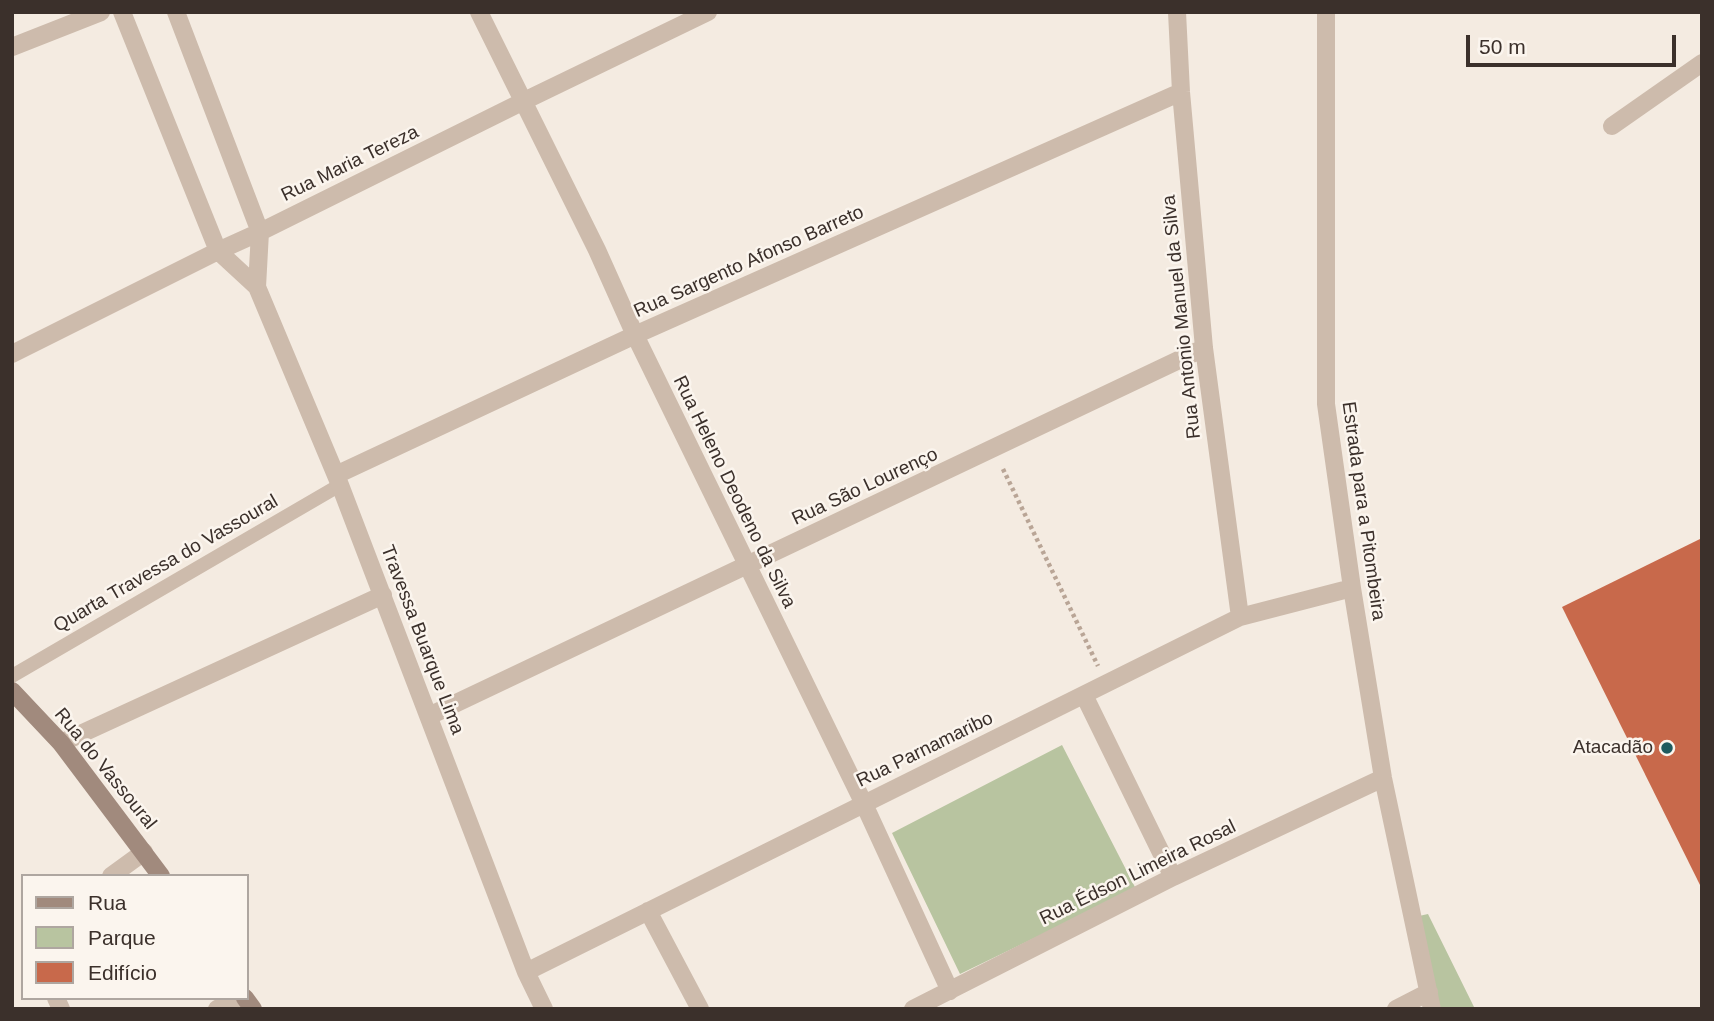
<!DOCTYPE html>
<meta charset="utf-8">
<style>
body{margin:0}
#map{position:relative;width:1714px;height:1021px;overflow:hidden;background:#f4ebe1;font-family:Helvetica,sans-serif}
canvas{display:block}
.frame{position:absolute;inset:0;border:14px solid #3b302b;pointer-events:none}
.legend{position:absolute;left:21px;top:874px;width:228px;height:126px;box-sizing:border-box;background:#fbf5ee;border:2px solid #aea6a0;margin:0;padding:9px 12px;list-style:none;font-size:21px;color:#3b302b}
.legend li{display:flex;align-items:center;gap:14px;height:35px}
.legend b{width:35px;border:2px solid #aea6a0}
.scale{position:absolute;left:1466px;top:35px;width:210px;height:32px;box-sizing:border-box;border:4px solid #3b302b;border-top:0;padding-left:9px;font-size:21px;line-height:24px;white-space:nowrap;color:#3b302b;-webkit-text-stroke:5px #fbf5ee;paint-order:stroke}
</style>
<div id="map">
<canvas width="1714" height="1021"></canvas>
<div class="frame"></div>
<ul class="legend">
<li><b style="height:9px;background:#a18a7d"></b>Rua</li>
<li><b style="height:19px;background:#b8c4a0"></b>Parque</li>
<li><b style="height:19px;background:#c8694b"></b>Edifício</li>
</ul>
<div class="scale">50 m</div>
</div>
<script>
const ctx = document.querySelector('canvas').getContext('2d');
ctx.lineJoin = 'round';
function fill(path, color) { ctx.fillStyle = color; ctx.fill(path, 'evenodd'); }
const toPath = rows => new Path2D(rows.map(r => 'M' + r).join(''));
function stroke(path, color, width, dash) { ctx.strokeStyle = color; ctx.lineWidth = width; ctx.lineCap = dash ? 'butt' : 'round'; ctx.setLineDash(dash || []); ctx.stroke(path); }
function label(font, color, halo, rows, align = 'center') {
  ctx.font = font + ' Helvetica,sans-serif'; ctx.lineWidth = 5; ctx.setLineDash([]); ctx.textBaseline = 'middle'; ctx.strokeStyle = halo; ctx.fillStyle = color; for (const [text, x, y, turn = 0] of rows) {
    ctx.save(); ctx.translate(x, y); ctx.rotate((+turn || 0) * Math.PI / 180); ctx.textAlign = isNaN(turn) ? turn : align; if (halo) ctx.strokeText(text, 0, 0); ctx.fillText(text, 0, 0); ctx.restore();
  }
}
fill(toPath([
 [1062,745,1136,889,960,974,892,833],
 [1428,914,1475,1009,1436,1009,1419,916]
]), '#b8c4a0');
fill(toPath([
 [1702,538,1702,889,1562,607]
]), '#c8694b');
stroke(toPath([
 [1003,469,1098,666]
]), '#b9a596', 4.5, [3.5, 3.5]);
stroke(toPath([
 [12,676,340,485]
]), '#cdbbac', 14);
stroke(toPath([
 [122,12,218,251,257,287,340,485,526,972,544,1009],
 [176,12,260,232,257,287],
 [479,12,597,250,635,335,864,804,950,991],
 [1177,12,1181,92,1204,348,1240,617],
 [1326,12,1326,404,1352,588,1383,778,1432,1009],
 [12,47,101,12],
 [1612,126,1702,63],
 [12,354,218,251,260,232,524,101,708,12],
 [336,475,635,335,1181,92],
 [1084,695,1173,877],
 [429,716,1204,348],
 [61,743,383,595],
 [111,876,144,852],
 [648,911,700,1009],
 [526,972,1240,617,1352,588],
 [56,998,61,1009],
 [217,1009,238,998],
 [913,1009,1173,877,1383,778],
 [1396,1009,1429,992]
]), '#cdbbac', 18);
stroke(toPath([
 [12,691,61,743,161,876],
 [245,998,253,1009]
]), '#a18a7d', 18);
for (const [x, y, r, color] of [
 [1667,748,7,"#1f5a5e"]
]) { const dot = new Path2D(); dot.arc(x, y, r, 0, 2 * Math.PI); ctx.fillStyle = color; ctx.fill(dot); stroke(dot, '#fbf5ee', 2.5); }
label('19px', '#3b302b', '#fbf5ee', [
 ["Rua Maria Tereza",350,164,-26],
 ["Rua Sargento Afonso Barreto",749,262,-24],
 ["Rua Antonio Manuel da Silva",1182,317,-96],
 ["Rua São Lourenço",865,487,-25],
 ["Rua Heleno Deodeno da Silva",734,492,64],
 ["Estrada para a Pitombeira",1363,511,82],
 ["Quarta Travessa do Vassoural",166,564,-30],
 ["Travessa Buarque Lima",422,640,69],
 ["Rua Parnamaribo",925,750,-26],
 ["Rua do Vassoural",105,769,51],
 ["Rua Édson Limeira Rosal",1138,873,-26]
]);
label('19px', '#3b302b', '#fbf5ee', [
 ["Atacadão",1653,748]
], 'right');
</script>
